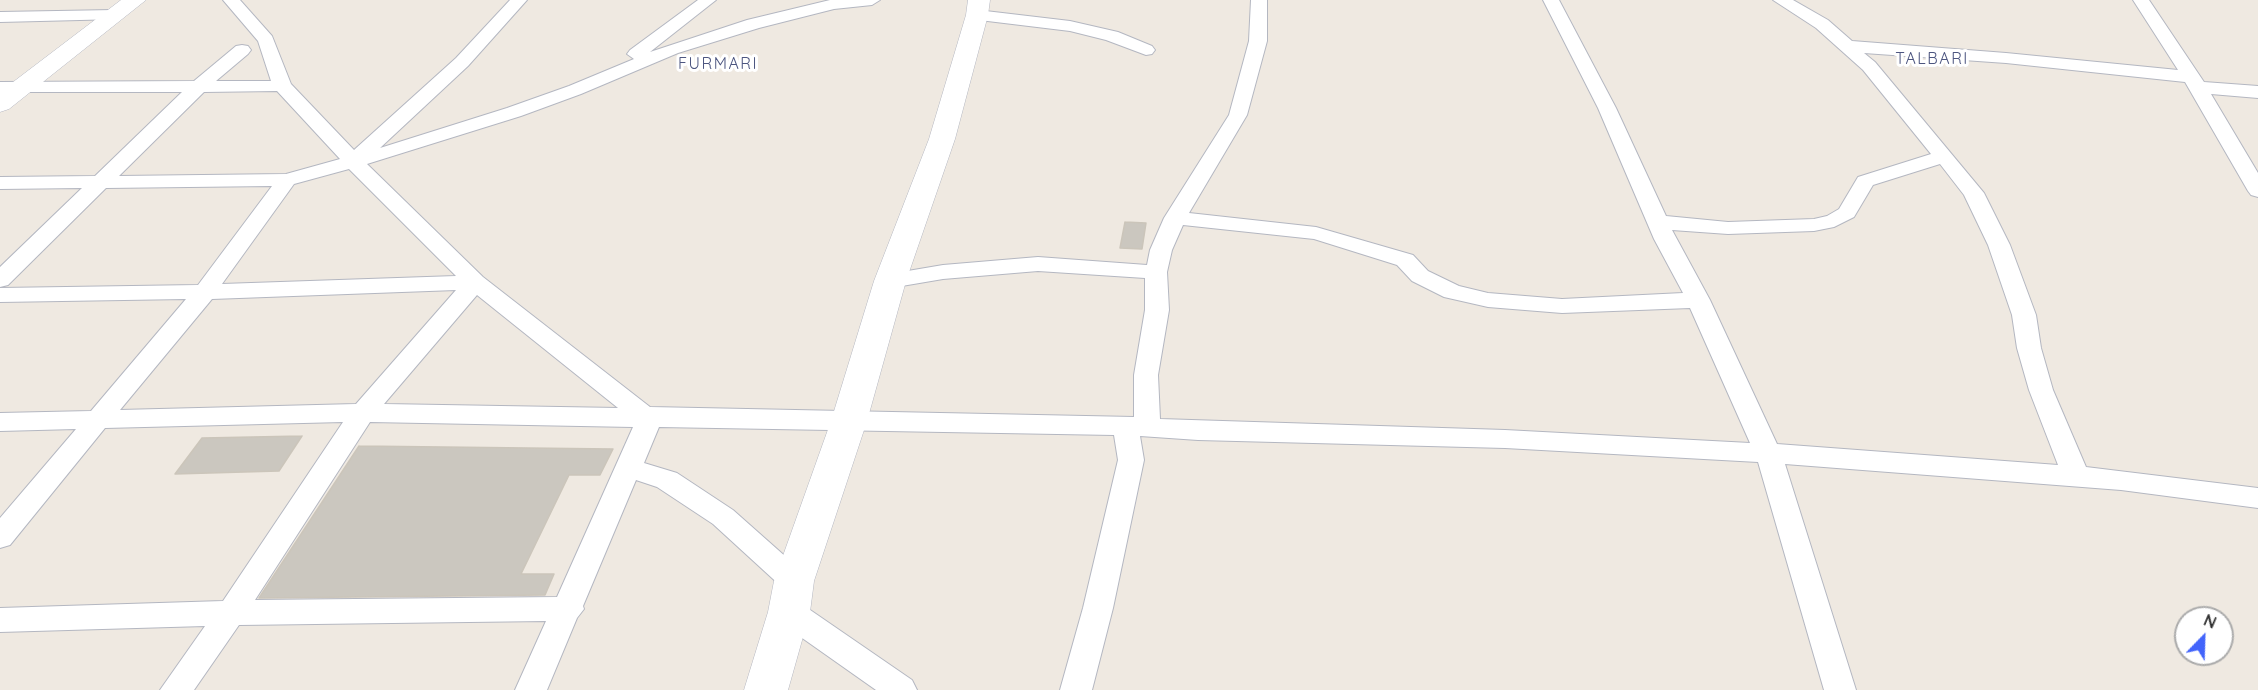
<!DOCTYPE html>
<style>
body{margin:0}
#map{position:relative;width:2258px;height:690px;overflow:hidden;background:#efe9e1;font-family:Quicksand,sans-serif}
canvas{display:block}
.north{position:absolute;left:2174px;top:606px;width:60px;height:60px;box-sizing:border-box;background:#fff;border:2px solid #ababab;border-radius:50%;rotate:23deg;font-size:16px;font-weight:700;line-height:24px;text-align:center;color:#2e2e2e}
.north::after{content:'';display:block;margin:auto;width:21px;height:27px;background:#4264fb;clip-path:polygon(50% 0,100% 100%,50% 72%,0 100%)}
</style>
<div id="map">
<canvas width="2258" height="690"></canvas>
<div class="north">N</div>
</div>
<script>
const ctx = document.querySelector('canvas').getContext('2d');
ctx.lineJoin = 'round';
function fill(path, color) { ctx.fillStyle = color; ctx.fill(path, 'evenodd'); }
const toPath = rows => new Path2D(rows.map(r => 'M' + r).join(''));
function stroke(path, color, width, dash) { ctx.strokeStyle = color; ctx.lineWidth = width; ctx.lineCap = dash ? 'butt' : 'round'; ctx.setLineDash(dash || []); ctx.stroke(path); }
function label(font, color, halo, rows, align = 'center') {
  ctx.font = font + ' Quicksand,sans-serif'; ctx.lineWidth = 6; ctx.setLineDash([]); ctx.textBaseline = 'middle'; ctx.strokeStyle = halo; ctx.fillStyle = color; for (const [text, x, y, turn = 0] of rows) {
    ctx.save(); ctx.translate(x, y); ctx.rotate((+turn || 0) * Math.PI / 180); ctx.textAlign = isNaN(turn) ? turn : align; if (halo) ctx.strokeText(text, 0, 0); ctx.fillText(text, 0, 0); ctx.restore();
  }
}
const building = toPath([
 [1125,222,1146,223,1142,249,1120,248,1125,222],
 [302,436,279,471,175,474,202,438,302,436],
 [359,446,613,449,600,475,569,475,521,574,554,574,545,595,259,598,359,446]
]);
fill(building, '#cbc7bf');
stroke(building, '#cbc5ba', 1.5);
const street = toPath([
 [223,0,240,0,272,36,291,84,354,150,456,58,510,0,527,0,468,66,380,148,507,108,569,86,634,59,627,54,630,50,698,0,716,0,650,52,747,20,830,0,880,0,872,5,834,9,759,28,678,53,581,94,521,116,367,164,483,277,650,407,1134,417,1134,375,1145,310,1145,278,1038,271,943,279,890,288,882,286,879,281,882,276,890,274,943,265,1038,257,1147,265,1150,250,1164,218,1229,115,1249,41,1251,0,1267,0,1267,41,1247,115,1189,213,1316,227,1413,255,1428,271,1459,286,1488,293,1562,299,1683,293,1654,239,1598,108,1543,0,1559,0,1616,108,1666,216,1728,222,1814,219,1827,216,1839,209,1858,177,1931,154,1863,70,1816,28,1773,0,1793,0,1828,20,1852,41,2006,53,2178,70,2133,0,2149,0,2204,82,2258,86,2258,98,2211,94,2258,173,2258,197,2251,195,2248,191,2185,82,2006,63,1864,53,1875,62,1984,193,2010,245,2036,315,2041,348,2053,390,2086,467,2258,488,2258,508,2121,490,1785,464,1856,690,1824,690,1758,462,1505,448,1198,440,1140,436,1144,460,1113,608,1092,690,1060,690,1083,608,1118,460,1114,435,659,427,644,463,677,473,733,510,804,573,809,581,804,589,794,593,784,589,713,524,657,487,636,480,583,606,584,609,577,618,547,690,515,690,546,621,239,625,194,690,160,690,205,626,0,632,0,608,223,601,343,422,105,428,10,545,0,548,0,518,76,429,0,431,0,413,91,411,186,299,0,302,0,288,198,285,272,186,106,188,8,285,0,287,0,267,82,188,0,189,0,177,95,176,182,92,0,92,0,82,194,81,236,46,242,45,248,46,251,50,248,54,216,81,271,81,258,41,223,0],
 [277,91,340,159,286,174,119,176,204,92,277,91],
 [1940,164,1964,195,1988,245,2012,315,2017,348,2029,390,2058,465,1777,444,1710,300,1672,230,1728,234,1814,231,1834,227,1854,217,1873,185,1940,164],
 [349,169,456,276,222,284,294,184,349,169],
 [1183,225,1314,239,1397,265,1412,281,1444,297,1488,307,1562,313,1690,308,1750,443,1505,430,1160,419,1158,375,1169,310,1167,272,1172,250,1183,225],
 [456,290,356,404,120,410,212,299,456,290],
 [477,295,618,408,384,404,477,295],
 [370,422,633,427,557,597,255,600,370,422],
 [114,10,122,15,120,19,0,22,0,12,114,10],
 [977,10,1070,21,1118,32,1152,46,1155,50,1152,54,1146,55,1106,40,1070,31,971,19,969,15,971,11,977,10],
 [789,600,800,603,912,680,917,690,876,690,778,621,774,612,778,603,789,600]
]);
const secondary = toPath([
 [121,0,146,0,9,109,0,112,0,92,121,0],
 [968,0,990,0,988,15,955,139,906,281,867,421,814,581,810,612,788,690,744,690,768,612,774,581,831,421,874,281,929,139,966,15,968,0]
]);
stroke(street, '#b4b7c1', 2);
stroke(secondary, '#b4b7c1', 1);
fill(street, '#fff');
fill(secondary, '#fff');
ctx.letterSpacing = '1.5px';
label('16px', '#4d5680', '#fff', [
 ["TALBARI",1932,59],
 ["FURMARI",718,64]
]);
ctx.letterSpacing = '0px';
</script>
